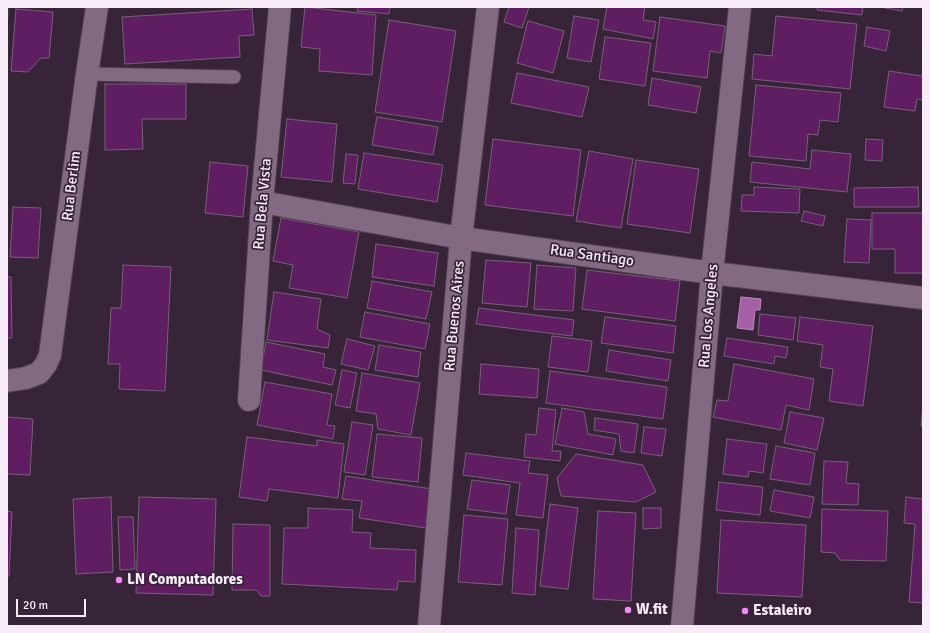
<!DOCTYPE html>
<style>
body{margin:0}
#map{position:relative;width:930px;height:633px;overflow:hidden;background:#382438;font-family:Signika,sans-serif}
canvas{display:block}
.frame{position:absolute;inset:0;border:8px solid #f9ecf9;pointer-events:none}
.scale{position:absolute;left:16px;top:599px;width:70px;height:18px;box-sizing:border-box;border:2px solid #f9ecf9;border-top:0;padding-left:5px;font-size:12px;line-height:14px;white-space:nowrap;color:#f9ecf9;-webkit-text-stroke:3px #382438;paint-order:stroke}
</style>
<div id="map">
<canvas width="930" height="633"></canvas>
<div class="frame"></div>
<div class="scale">20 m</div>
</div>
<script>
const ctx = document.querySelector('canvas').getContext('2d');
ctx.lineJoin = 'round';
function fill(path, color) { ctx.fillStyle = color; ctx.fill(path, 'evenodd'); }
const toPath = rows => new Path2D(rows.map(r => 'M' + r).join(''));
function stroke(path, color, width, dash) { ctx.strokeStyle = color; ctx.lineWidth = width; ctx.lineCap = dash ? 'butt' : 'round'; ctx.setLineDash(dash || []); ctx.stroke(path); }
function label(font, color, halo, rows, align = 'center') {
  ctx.font = font + ' Signika,sans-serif'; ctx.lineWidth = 3.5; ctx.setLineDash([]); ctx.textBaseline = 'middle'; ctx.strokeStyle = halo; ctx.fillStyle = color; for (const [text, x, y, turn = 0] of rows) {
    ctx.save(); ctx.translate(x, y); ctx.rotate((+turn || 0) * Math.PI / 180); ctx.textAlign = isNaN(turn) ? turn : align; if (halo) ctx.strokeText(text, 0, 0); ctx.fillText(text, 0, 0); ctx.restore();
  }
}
const water = toPath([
 [741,297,761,299,760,310,755,310,753,330,737,328,741,297]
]);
fill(water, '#a45fa6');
stroke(water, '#be89bf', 1);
const building = toPath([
 [305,7,376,15,372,75,319,71,320,49,301,47,305,7],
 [358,7,390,7,389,14,357,11,358,7],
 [509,7,529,7,522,28,504,22,509,7],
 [607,7,645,7,643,20,656,22,653,39,603,29,607,7],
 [818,7,863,7,862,15,817,10,818,7],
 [880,7,903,7,902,11,880,7],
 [7,9,8,9,7,35,7,9],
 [16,9,53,12,49,58,41,58,28,72,11,71,16,9],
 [252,9,254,35,239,36,240,57,125,64,122,17,252,9],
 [574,16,599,20,591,62,567,58,574,16],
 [776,16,857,24,850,89,752,79,754,54,772,56,776,16],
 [660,17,725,26,721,53,710,51,707,78,653,71,660,17],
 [389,20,456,31,442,122,375,112,389,20],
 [528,21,564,31,553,73,517,63,528,21],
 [867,27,890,31,886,51,864,46,867,27],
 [605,37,651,43,645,86,599,79,605,37],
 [923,70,923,100,917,99,915,111,884,107,889,71,922,76,923,70],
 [517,73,589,87,582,117,511,103,517,73],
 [652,78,701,87,696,113,648,105,652,78],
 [105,84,186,84,186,119,142,119,143,149,105,150,105,84],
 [756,85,841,93,838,122,820,120,818,135,808,134,806,161,749,156,756,85],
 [377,117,438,127,433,155,372,145,377,117],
 [287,119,337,124,332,182,281,177,287,119],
 [493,139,581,150,573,216,485,205,493,139],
 [866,139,883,140,882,161,865,160,866,139],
 [812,150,851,154,847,192,750,182,752,162,810,169,812,150],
 [589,151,633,159,621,228,576,221,589,151],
 [364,153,443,165,437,202,358,189,364,153],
 [346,154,358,155,355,184,343,183,346,154],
 [636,160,699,169,690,233,627,224,636,160],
 [210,162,248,166,243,217,205,213,210,162],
 [754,187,800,189,799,213,741,211,742,195,754,195,754,187],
 [918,187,919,207,854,207,854,188,918,187],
 [13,207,41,208,38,258,10,257,13,207],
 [804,211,825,216,823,226,801,221,804,211],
 [872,213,923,213,923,273,895,273,895,249,872,249,872,213],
 [281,218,359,232,347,298,289,288,293,265,273,261,281,218],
 [847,219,871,220,869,263,844,262,847,219],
 [376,244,438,253,434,286,372,277,376,244],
 [486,260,531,263,527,307,482,303,486,260],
 [123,265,171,267,165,391,119,389,120,364,108,364,111,308,121,308,123,265],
 [537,265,576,268,573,311,534,309,537,265],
 [587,270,680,281,675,321,582,309,587,270],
 [7,277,11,277,12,338,7,338,7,277],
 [372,281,432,292,426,319,367,308,372,281],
 [274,292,321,299,317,329,330,335,328,348,267,340,274,292],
 [479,308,574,320,572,336,476,324,479,308],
 [365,312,430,324,425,349,360,337,365,312],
 [760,314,796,318,793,340,758,335,760,314],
 [605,317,676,326,673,353,601,343,605,317],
 [800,317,873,326,863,406,829,401,833,369,820,367,823,345,797,341,800,317],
 [552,336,592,341,588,372,548,367,552,336],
 [727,338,788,347,786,358,775,356,774,364,724,356,727,338],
 [347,339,375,346,368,370,341,364,347,339],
 [266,342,325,354,323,367,336,370,332,385,261,370,266,342],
 [379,345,421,352,418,377,375,370,379,345],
 [609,350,671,360,668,381,606,371,609,350],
 [481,364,539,369,537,398,479,394,481,364],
 [734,364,814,379,809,410,786,405,781,430,713,417,717,400,728,401,734,364],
 [342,370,357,373,350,408,335,405,342,370],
 [550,371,667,387,663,419,546,403,550,371],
 [362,373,420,383,411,435,378,429,376,414,356,411,362,373],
 [265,382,332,394,327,425,335,426,333,439,257,425,265,382],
 [923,405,923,426,921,426,923,405],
 [539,408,556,410,552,451,561,451,560,461,524,457,526,434,536,435,539,408],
 [562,408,584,412,588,434,616,439,613,455,555,444,562,408],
 [790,412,824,418,817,450,784,443,790,412],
 [7,417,33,419,30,475,7,474,7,417],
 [595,418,638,424,634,453,621,451,619,434,594,430,595,418],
 [352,422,373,425,365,475,344,472,352,422],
 [644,427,666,429,662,456,641,453,644,427],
 [377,434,422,438,418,482,372,477,377,434],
 [247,437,317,446,317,440,344,444,338,498,269,489,267,501,239,497,247,437],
 [727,439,767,444,763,473,749,471,748,477,723,474,727,439],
 [776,446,815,453,810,485,770,479,776,446],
 [466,453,530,461,528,473,548,475,543,518,516,515,520,483,463,475,466,453],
 [576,454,643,465,656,492,636,502,561,496,557,478,576,454],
 [824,461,848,462,846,483,859,484,858,505,822,504,824,461],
 [346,476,432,489,426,528,359,518,362,501,342,499,346,476],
 [472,480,510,485,506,514,467,509,472,480],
 [719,482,763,487,760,515,716,510,719,482],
 [774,490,814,497,810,518,770,511,774,490],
 [111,497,113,572,76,574,73,499,111,497],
 [139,497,216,499,213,595,136,593,139,497],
 [906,497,923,499,923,603,909,602,915,524,904,523,906,497],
 [550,504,578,508,568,589,540,586,550,504],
 [308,508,353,510,352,532,371,533,370,548,416,550,415,582,398,581,397,590,282,584,284,528,308,528,308,508],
 [643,508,661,508,661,528,643,529,643,508],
 [822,509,888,511,886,561,840,560,835,553,821,552,822,509],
 [7,511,12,512,9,576,7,576,7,511],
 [598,511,636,513,631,601,593,599,598,511],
 [464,515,508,519,502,585,458,582,464,515],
 [118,517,133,517,135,569,120,570,118,517],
 [721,520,806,525,802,597,717,593,721,520],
 [233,524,270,525,270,596,261,596,257,590,232,590,233,524],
 [516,528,539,530,535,595,512,593,516,528]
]);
fill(building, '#5f1d62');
stroke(building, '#776077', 1);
const service = toPath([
 [87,74,234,77]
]);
const minor = toPath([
 [262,202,461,238,712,273,923,298],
 [7,381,26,378,39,373,46,364,50,355,87,74,97,7],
 [249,400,262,202,280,7],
 [429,626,461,238,488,7],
 [682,626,712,273,740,7]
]);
stroke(service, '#534253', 15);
stroke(minor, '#534253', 24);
stroke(service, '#826b82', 13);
stroke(minor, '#826b82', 22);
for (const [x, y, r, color] of [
 [119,580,4,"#f18af4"],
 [628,610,4,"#f18af4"],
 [745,611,4,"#f18af4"]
]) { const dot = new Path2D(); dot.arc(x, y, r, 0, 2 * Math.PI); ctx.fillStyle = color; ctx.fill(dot); stroke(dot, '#382438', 1.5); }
label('15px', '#f9ecf9', '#382438', [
 ["Rua Berlim",72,186,-83],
 ["Rua Bela Vista",263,204,-85],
 ["Rua Santiago",592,256,8],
 ["Rua Buenos Aires",455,316,-85],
 ["Rua Los Angeles",709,316,-85]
]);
label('bold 15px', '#f9ecf9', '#382438', [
 ["LN Computadores",127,580],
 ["W.fit",636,610],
 ["Estaleiro",753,611]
], 'left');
</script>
